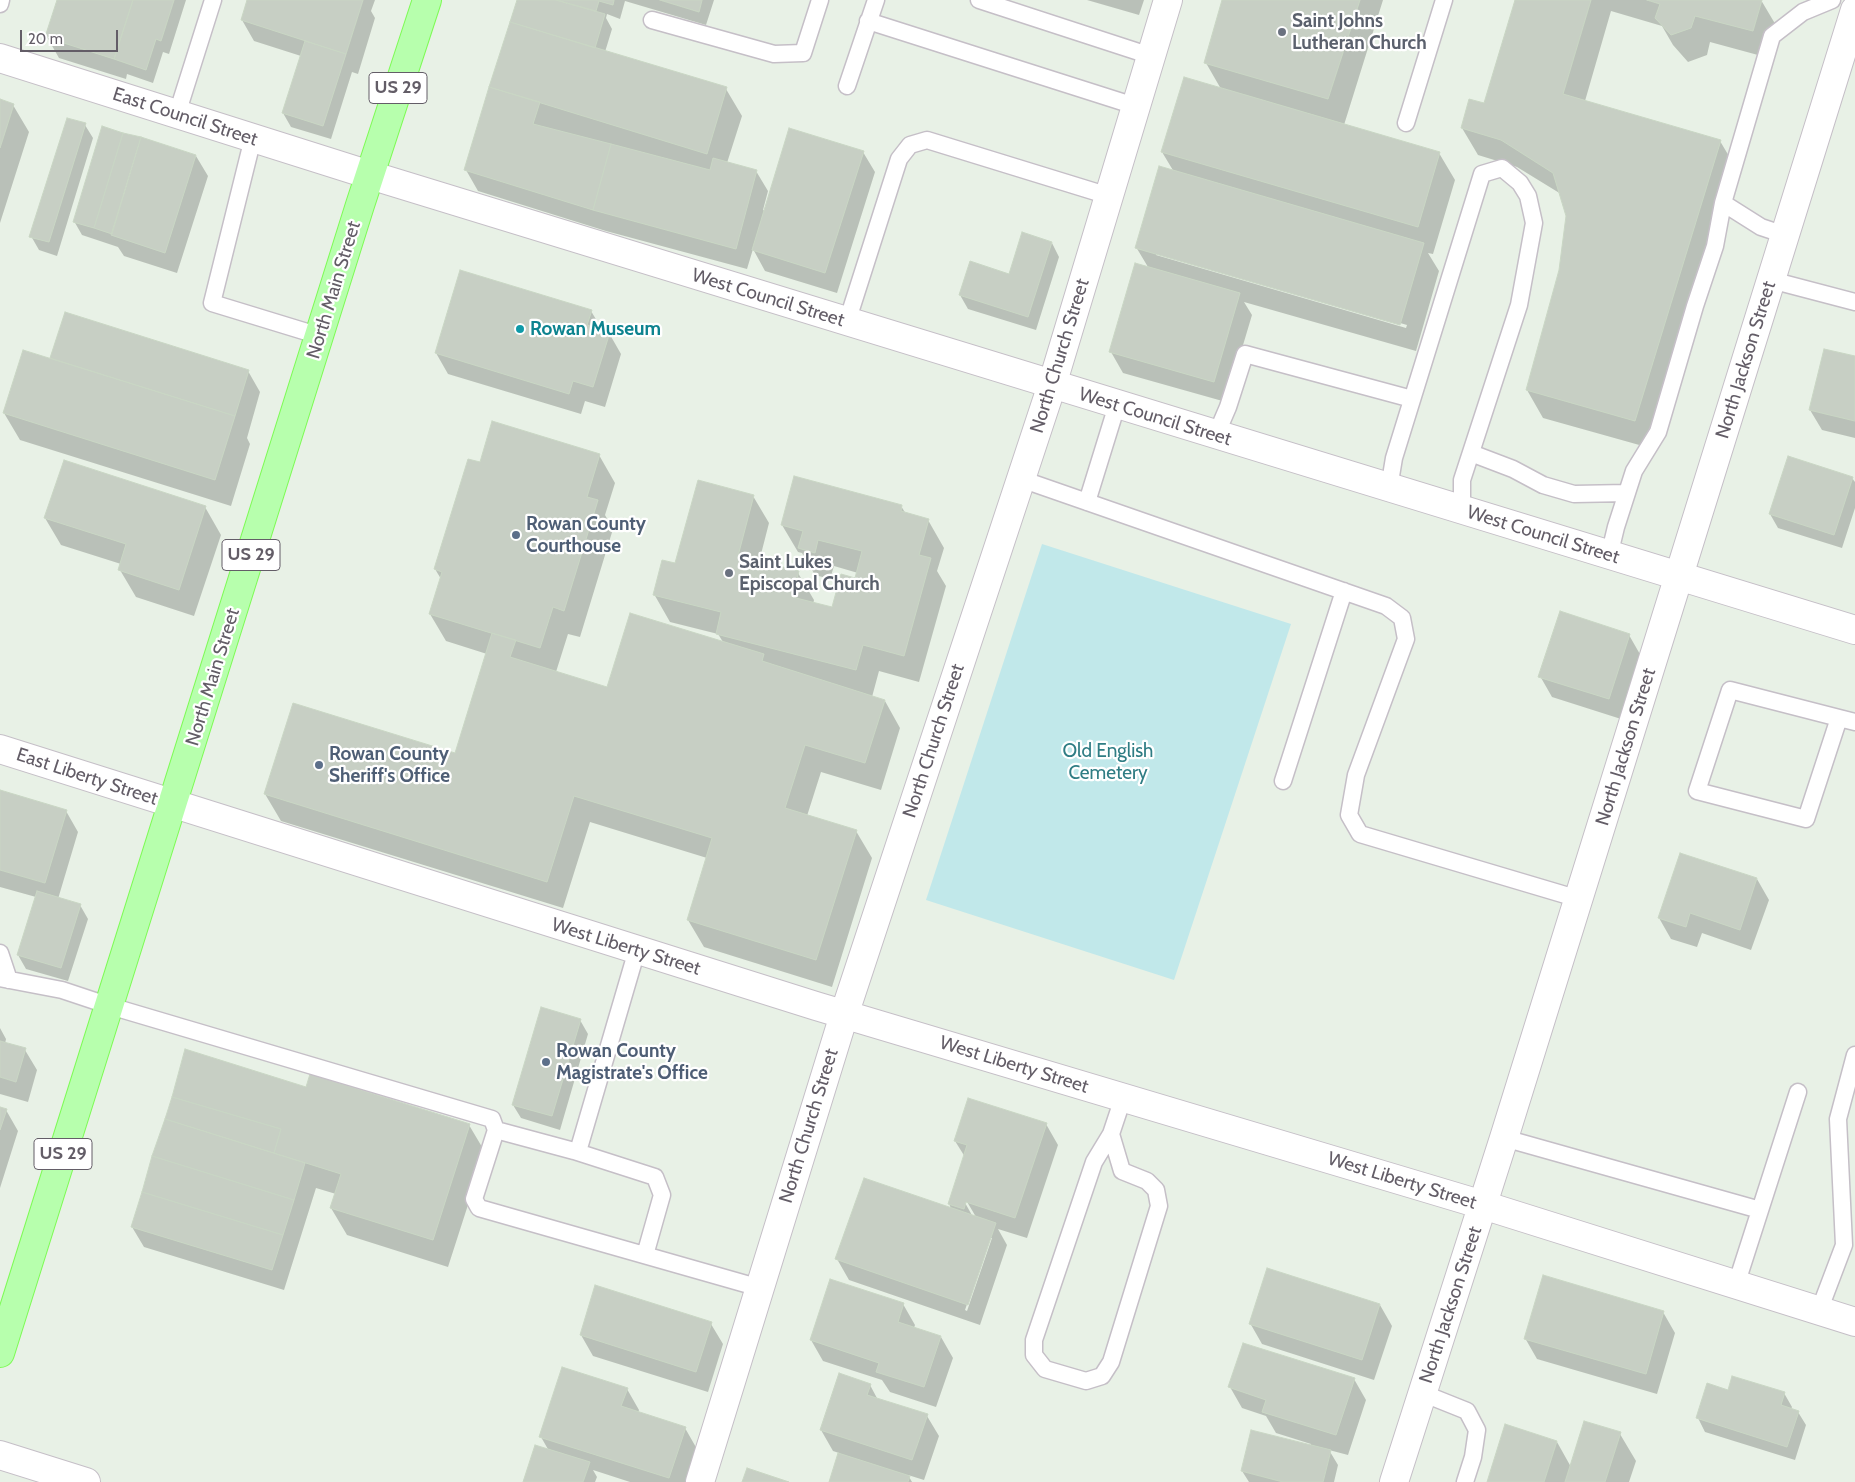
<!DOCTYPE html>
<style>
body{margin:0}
#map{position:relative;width:1855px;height:1482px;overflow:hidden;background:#e8f1e6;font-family:Cabin,sans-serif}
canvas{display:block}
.scale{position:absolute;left:20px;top:30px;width:98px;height:22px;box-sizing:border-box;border:2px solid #635d67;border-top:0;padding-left:6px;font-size:15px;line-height:18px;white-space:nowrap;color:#635d67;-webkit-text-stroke:4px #fff;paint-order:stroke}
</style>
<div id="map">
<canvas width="1855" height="1482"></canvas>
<div class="scale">20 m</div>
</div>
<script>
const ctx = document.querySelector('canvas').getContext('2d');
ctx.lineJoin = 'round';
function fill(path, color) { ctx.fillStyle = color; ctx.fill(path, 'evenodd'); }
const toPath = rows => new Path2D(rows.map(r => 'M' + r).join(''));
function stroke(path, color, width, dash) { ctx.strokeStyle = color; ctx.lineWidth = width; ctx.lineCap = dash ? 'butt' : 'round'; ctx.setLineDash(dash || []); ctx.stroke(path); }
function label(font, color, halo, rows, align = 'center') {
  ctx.font = font + ' Cabin,sans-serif'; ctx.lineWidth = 4.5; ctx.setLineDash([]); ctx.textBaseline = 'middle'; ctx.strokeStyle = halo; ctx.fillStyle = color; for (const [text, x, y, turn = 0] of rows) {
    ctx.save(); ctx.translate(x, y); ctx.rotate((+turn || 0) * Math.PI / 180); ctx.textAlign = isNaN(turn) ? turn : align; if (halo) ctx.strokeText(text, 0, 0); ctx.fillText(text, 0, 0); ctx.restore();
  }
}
fill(toPath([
 [1042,544,1291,624,1174,980,926,900]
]), '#c1e8ea');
fill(toPath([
 [59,0,186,0,169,54,163,52,153,83,127,74,126,79,59,58,47,37],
 [249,0,375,0,371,11,375,18,358,74,352,72,331,139,291,127,283,113,301,56,254,41,242,20],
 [518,0,714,0,706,25,625,1,620,19,607,14,606,18,612,29,605,52,726,89,742,116,727,163,756,171,768,191,763,210,765,211,863,152,875,172,837,293,765,271,753,249,747,269,606,231,478,191,466,170],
 [1087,0,1144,0,1139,15],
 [1224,0,1383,0,1344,125,1439,153,1455,180,1433,254,1428,253,1439,271,1416,351,1244,302,1252,315,1226,402,1123,373,1111,352,1148,267,1136,247,1174,172,1162,152,1221,89,1206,63],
 [1156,253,1407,325,1406,328,1156,255],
 [1517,0,1761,0,1777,27,1769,58,1710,42,1707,55,1688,62,1673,45,1662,26,1611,11,1585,101,1720,141,1736,168,1650,448,1543,418,1527,390,1560,270,1567,216,1561,194,1517,167,1478,155,1462,128,1485,105],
 [0,101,13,105,29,132,0,223],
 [85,125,93,138,57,256,39,250,31,236],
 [196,156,208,176,177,273,124,256,118,247,82,235,74,221],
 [1052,243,1059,257,1036,330,968,309,960,295,1010,275],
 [591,311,603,331,609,333,621,354,605,407,585,401,581,414,448,374,436,353],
 [65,313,248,371,260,392,247,438,250,444,231,506,20,440,4,413,50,359],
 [1855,358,1855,438,1822,430,1810,410],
 [599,455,615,483,605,515,613,529,580,637,568,634,556,672,608,688,723,642,718,634,670,622,654,594,676,565,753,496,769,523,759,562,798,573,814,600,813,604,833,609,856,579,858,573,834,566,830,579,815,575,802,553,798,552,782,525,901,506,906,514,928,520,944,548,937,571,946,586,919,682,879,671,872,697,885,701,900,728,881,790,821,772,807,816,856,831,872,858,832,987,704,947,688,920,707,858,590,822,563,908,281,821,265,794,455,755,487,654,446,641,430,614,441,579,435,569,480,464],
 [1852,478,1855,482,1855,508,1842,548,1778,528,1770,514],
 [205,507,221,535,194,616,136,597,120,570,121,564,61,545,45,518],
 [1629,635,1641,656,1621,719,1552,697,1540,676],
 [0,792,66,811,78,832,58,899,80,905,88,919,68,981,26,969,18,955,36,897,0,887],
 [1757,879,1769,900,1751,950,1702,933,1697,947,1671,939,1659,918],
 [580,1020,588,1034,560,1130,521,1118,513,1105],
 [0,1028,6,1039,5,1044,25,1050,37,1070,28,1102,0,1094],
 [306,1088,469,1125,485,1152,448,1267,347,1235,331,1208,336,1194,316,1188,284,1290,144,1247,132,1227,166,1119],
 [0,1108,6,1110,18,1131,0,1188],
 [1046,1124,1058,1145,1027,1238,998,1229,1007,1245,980,1325,849,1280,837,1259,952,1210,949,1204,965,1157,955,1141],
 [966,1200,976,1217,973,1217,964,1201],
 [990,1238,992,1238,967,1311,965,1310],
 [1268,1269,1380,1305,1392,1326,1374,1380,1262,1344,1250,1323],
 [903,1304,915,1325,914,1328,941,1337,953,1358,936,1407,890,1392,882,1380,823,1361,811,1340],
 [1663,1312,1675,1333,1657,1394,1537,1359,1525,1338],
 [711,1324,723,1344,708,1392,593,1356,581,1335],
 [1354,1379,1366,1400,1348,1455,1329,1450,1338,1465,1334,1482,1249,1482,1242,1471,1310,1446,1311,1444,1276,1433,1266,1416,1242,1408,1230,1387],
 [870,1385,878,1400,927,1416,939,1436,924,1480,908,1475,912,1482,830,1482,839,1453,833,1451,821,1430],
 [627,1389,639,1410,638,1413,685,1428,697,1449,687,1482,630,1482,593,1470,597,1477,595,1482,524,1482,549,1451,541,1437],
 [1729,1391,1784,1393,1792,1407,1791,1409,1798,1412,1806,1425,1795,1460,1705,1432,1698,1418],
 [1620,1434,1636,1461,1629,1482,1488,1482,1557,1442,1571,1467]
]), '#0003');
const building = toPath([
 [57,0,133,0,114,59,45,37,57,0],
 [133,0,174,0,161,41,156,39,146,70,114,59,133,0],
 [247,0,363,0,346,54,241,20,247,0],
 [517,0,556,0,605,14,595,48,510,22,517,0],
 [556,0,614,0,613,5,599,1,596,11,556,0],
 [660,0,702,0,699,12,660,0],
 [1222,0,1360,0,1328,99,1204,63,1222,0],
 [1515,0,1591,0,1563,94,1721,140,1635,421,1526,390,1559,270,1566,216,1553,173,1501,140,1461,128,1469,99,1484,103,1515,0],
 [1647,0,1762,0,1753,31,1695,16,1691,28,1671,35,1655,18,1660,4,1647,0],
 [510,22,727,87,707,154,489,87,510,22],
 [305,41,346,54,323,126,282,113,305,41],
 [1184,77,1440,152,1418,227,1161,152,1184,77],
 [489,87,540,102,533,124,611,144,593,210,464,170,489,87],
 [0,99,14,104,0,148,0,99],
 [67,118,86,123,49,242,29,237,67,118],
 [102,126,123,133,94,228,73,222,102,126],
 [789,128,864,151,825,273,752,250,789,128],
 [123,133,141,137,112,234,94,228,123,133],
 [141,137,196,155,165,253,111,235,141,137],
 [611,144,710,170,713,158,757,170,736,249,593,210,611,144],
 [1159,166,1424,243,1400,325,1135,248,1159,166],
 [1022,232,1052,242,1028,317,959,295,970,261,1009,274,1022,232],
 [1135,263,1240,293,1214,382,1109,352,1135,263],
 [460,270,592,310,587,325,610,332,593,387,573,381,569,394,435,353,460,270],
 [65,312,249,370,235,416,50,358,65,312],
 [1824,349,1855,356,1855,421,1809,410,1824,349],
 [23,350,235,416,215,480,3,413,23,350],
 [492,421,600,454,587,497,598,500,564,611,553,607,540,648,429,614,442,572,434,569,468,459,480,462,492,421],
 [1788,456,1853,477,1834,535,1769,514,1788,456],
 [64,460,206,506,179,590,118,570,126,544,44,518,64,460],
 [794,476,902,505,901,511,929,519,919,555,931,558,904,656,863,645,856,670,716,634,721,612,653,595,662,560,675,563,698,480,754,495,738,556,799,571,792,597,832,607,841,574,855,578,862,551,818,540,815,553,798,548,803,531,781,525,794,476],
 [1560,611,1630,634,1609,699,1538,677,1560,611],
 [630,613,764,654,762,661,885,700,865,763,805,745,785,808,857,830,816,960,687,920,712,838,574,796,547,882,264,794,293,703,455,753,492,633,516,640,510,657,607,687,630,613],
 [0,790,67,810,45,883,0,870,0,790],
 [1680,853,1757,878,1740,930,1690,913,1686,927,1658,918,1680,853],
 [37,891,81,904,61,968,17,955,37,891],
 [541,1007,581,1019,552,1116,512,1105,541,1007],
 [0,1041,26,1048,16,1082,0,1077,0,1041],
 [185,1049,306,1087,310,1074,470,1124,433,1240,330,1208,341,1174,274,1153,281,1129,172,1097,185,1049],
 [172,1097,281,1129,274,1153,165,1119,172,1097],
 [968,1098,1047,1123,1015,1218,966,1202,964,1209,948,1204,967,1145,954,1141,968,1098],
 [0,1107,7,1109,0,1130,0,1107],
 [165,1119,305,1163,294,1200,152,1156,165,1119],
 [152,1156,294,1200,283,1235,142,1192,152,1156],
 [864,1178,996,1223,968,1305,835,1259,864,1178],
 [142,1192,283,1235,272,1270,131,1227,142,1192],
 [1267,1268,1380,1304,1362,1360,1249,1324,1267,1268],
 [1543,1275,1664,1311,1646,1374,1524,1339,1543,1275],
 [830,1279,904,1303,898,1322,941,1336,924,1387,876,1372,879,1363,810,1340,830,1279],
 [595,1285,712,1322,696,1372,580,1335,595,1285],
 [1243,1343,1355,1378,1336,1435,1262,1412,1266,1400,1228,1387,1243,1343],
 [562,1367,628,1388,621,1406,686,1427,669,1478,539,1437,562,1367],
 [839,1373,871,1384,867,1395,928,1414,912,1460,820,1430,839,1373],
 [1732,1376,1785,1392,1781,1405,1799,1411,1787,1447,1696,1418,1707,1383,1728,1390,1732,1376],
 [1584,1421,1621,1432,1605,1482,1565,1482,1584,1421],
 [1505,1424,1557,1441,1544,1482,1487,1482,1505,1424],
 [1251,1430,1331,1450,1323,1482,1283,1482,1241,1471,1251,1430],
 [535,1445,590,1462,583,1482,523,1482,535,1445],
 [838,1453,910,1476,908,1482,829,1482,838,1453],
 [747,1468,789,1482,742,1482,747,1468]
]);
fill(building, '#c7cfc4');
stroke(building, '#c9d6c4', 1);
const service = toPath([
 [979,0,1151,56],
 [0,4,1,0],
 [652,20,774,54,803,53,820,0],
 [868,21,1135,106],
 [847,86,876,0],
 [177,114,213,0],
 [1406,123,1444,0],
 [253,138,212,303,320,336],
 [1785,235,1761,227,1723,203,1772,36,1803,12,1832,0],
 [1771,280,1855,302],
 [847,322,899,159,910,145,927,140,1109,196],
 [1216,435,1228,407,1245,354,1412,399],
 [1471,453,1513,469,1543,485,1574,494,1627,493],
 [1021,479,1386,606,1402,618,1406,639,1356,775,1349,815,1360,834,1579,899],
 [1389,488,1394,458,1482,174,1502,168,1520,183,1528,196,1534,223,1519,305,1462,480,1462,511],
 [1087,502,1117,405],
 [1609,556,1616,527,1634,471,1658,432,1695,306,1715,246,1723,203],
 [1839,718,1806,819,1697,791,1730,690,1839,718,1855,722],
 [1283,781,1344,591],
 [0,953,9,980],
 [0,978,62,990,110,1006,492,1119,496,1130,474,1199,479,1208,760,1288],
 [496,1130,574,1151,655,1177,662,1195,645,1255],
 [1111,1134,1122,1171,1147,1181,1156,1190,1159,1206,1111,1362,1102,1376,1086,1381,1045,1369,1034,1355,1034,1340,1094,1162,1111,1134,1123,1098],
 [1504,1138,1760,1210],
 [574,1151,579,1148,637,950],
 [1736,1285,1798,1092],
 [1819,1311,1844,1245,1838,1119,1855,1055],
 [1422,1393,1467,1411,1477,1430,1473,1457,1465,1482]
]);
const minor = toPath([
 [0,58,370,175,1855,630],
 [0,749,816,1006,1483,1205,1855,1322],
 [700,1482,844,1015,1052,385,1168,0],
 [1394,1482,1504,1138,1855,10]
]);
const tertiary = toPath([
 [0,1455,86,1482]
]);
const primary = toPath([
 [0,1353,360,205,427,0]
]);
stroke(service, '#c5bfc7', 19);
stroke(minor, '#c5bfc7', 30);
stroke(tertiary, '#c5bfc7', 30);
stroke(primary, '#7dfb55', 30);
stroke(service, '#fff', 16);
stroke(minor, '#fff', 28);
stroke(tertiary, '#fff', 28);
stroke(primary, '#b7ffad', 28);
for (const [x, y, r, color] of [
 [1282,32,5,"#6b7280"],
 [520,329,5,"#0f9aa8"],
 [516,535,5,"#5c6f8a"],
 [729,573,5,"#6b7280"],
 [319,765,5,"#5c6f8a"],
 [546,1062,5,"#5c6f8a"]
]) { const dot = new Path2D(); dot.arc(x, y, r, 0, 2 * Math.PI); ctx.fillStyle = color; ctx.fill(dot); stroke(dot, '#fff', 2); }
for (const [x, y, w] of [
 [398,88,58],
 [251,555,58],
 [63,1154,58]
]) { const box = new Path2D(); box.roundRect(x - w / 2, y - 15.5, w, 31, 4); ctx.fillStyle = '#fff'; ctx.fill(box); stroke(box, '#635d67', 1); }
label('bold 18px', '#635d67', null, [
 ["US 29",398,88],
 ["US 29",251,555],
 ["US 29",63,1154]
]);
label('bold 19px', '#5b616d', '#fff', [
 ["Saint Johns",1292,21],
 ["Lutheran Church",1292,43],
 ["Saint Lukes",739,562],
 ["Episcopal Church",739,584]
], 'left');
label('19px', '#635d67', '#fff', [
 ["East Council Street",185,117,18],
 ["North Main Street",334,290,-73],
 ["West Council Street",768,298,17],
 ["North Church Street",1060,356,-73],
 ["North Jackson Street",1746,360,-73],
 ["West Council Street",1155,417,17],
 ["West Council Street",1543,535,17],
 ["North Main Street",213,677,-73],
 ["North Church Street",934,741,-72],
 ["North Jackson Street",1626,747,-73],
 ["East Liberty Street",87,777,18],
 ["West Liberty Street",626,947,17],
 ["West Liberty Street",1014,1065,17],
 ["North Church Street",809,1126,-73],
 ["West Liberty Street",1402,1181,17],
 ["North Jackson Street",1451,1305,-72]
]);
label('bold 19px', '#0d838f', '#fff', [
 ["Rowan Museum",530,329]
], 'left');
label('bold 19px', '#4e5e75', '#fff', [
 ["Rowan County",526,524],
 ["Courthouse",526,546],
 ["Rowan County",329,754],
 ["Sheriff's Office",329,776],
 ["Rowan County",556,1051],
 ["Magistrate's Office",556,1073]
], 'left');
label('19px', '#2f7d84', '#fff', [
 ["Old English",1108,751],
 ["Cemetery",1108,773]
]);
</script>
